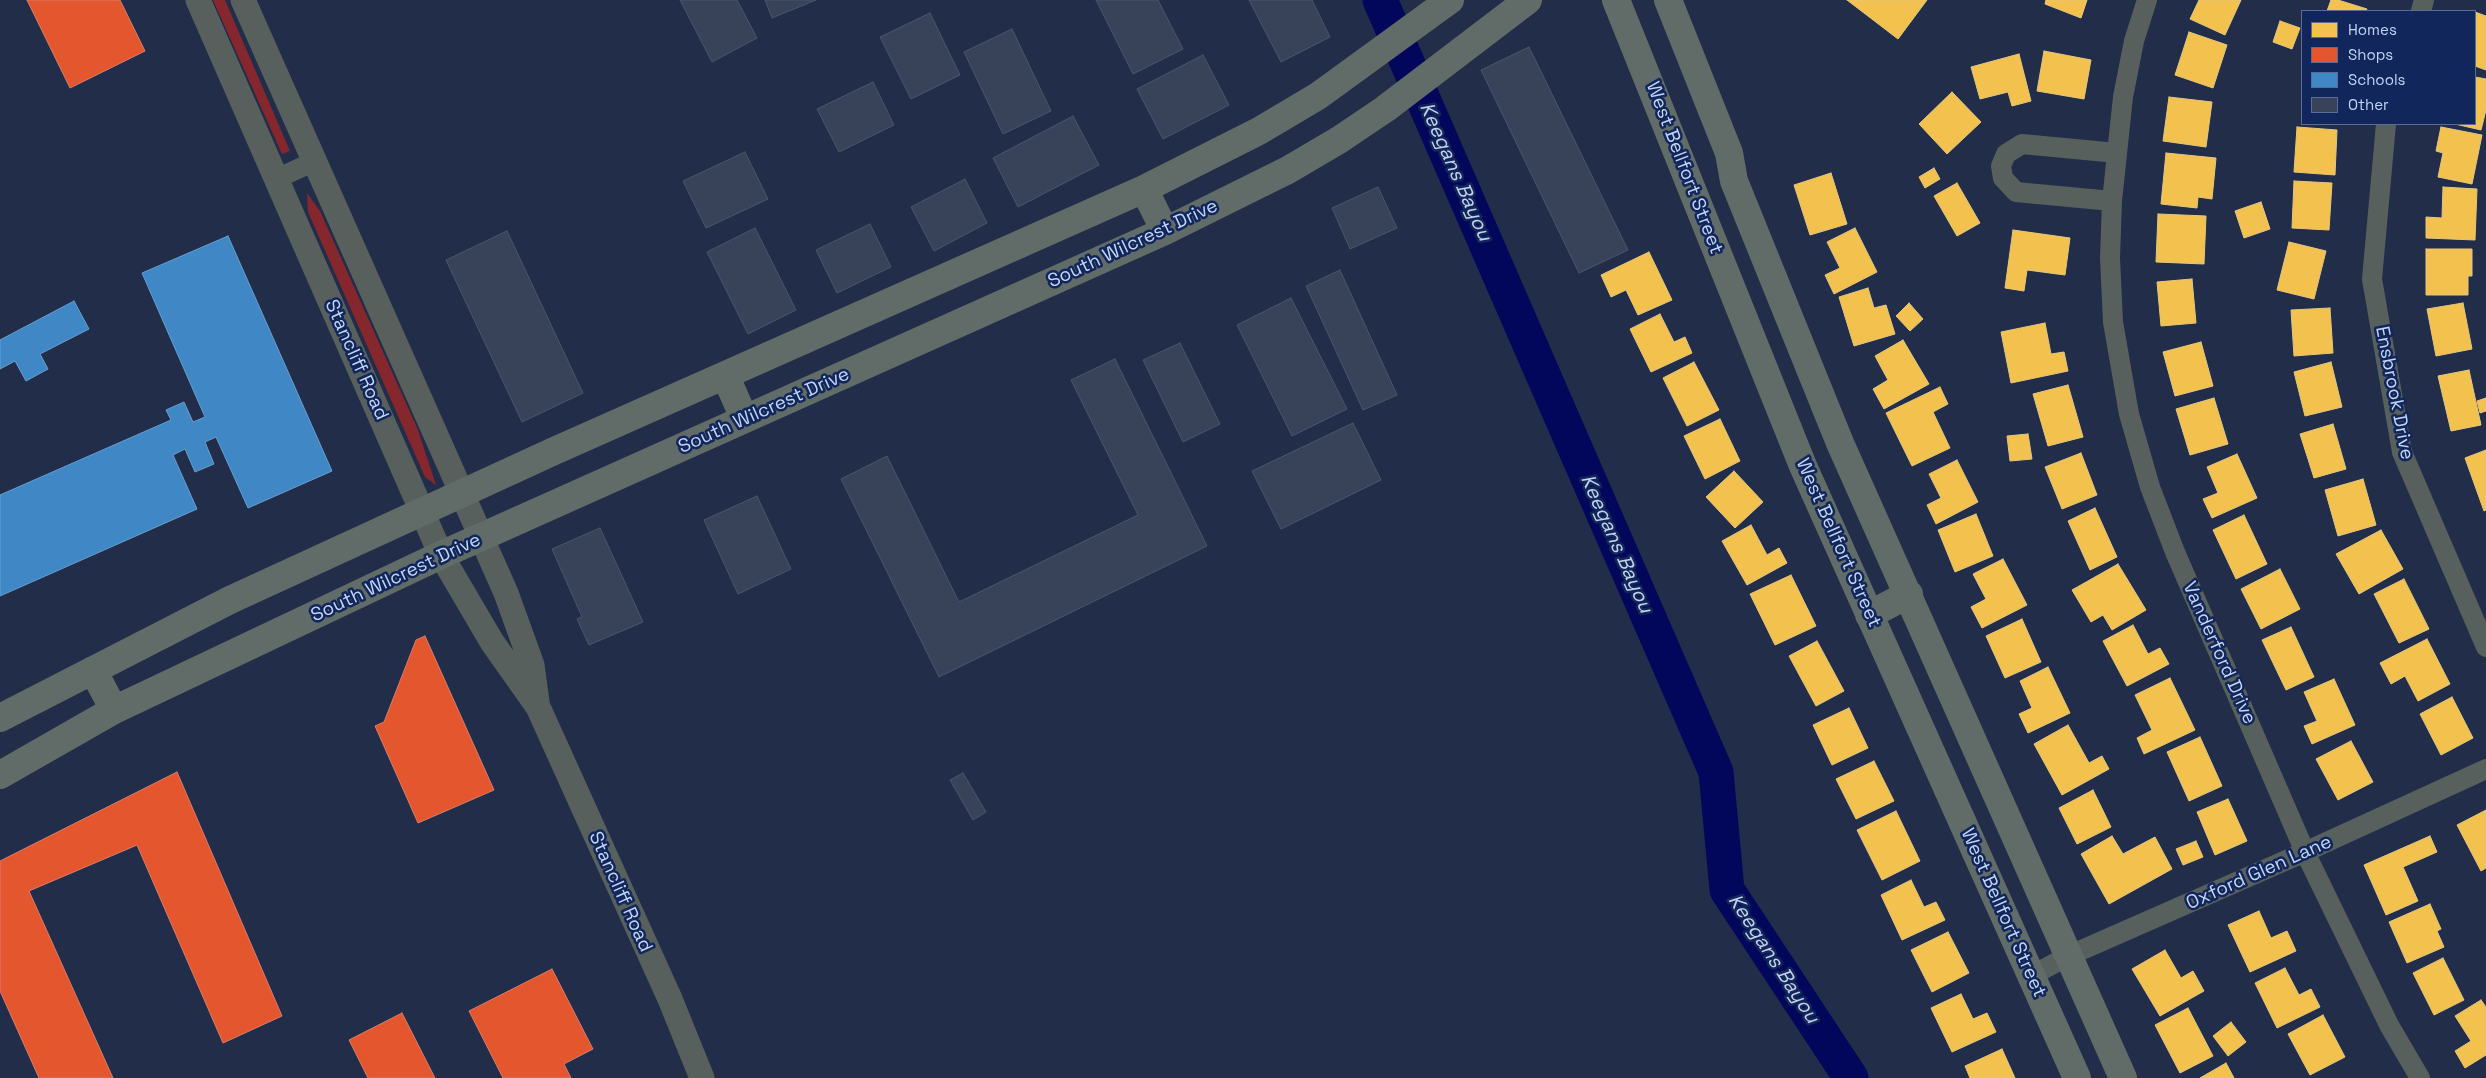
<!DOCTYPE html>
<style>
body{margin:0}
#map{position:relative;width:2486px;height:1078px;overflow:hidden;background:#222d49;font-family:"Space Grotesk",sans-serif}
canvas{display:block}
.legend{position:absolute;left:2301px;top:10px;width:175px;height:115px;box-sizing:border-box;background:#11265a;border:1px solid #596c98;margin:0;padding:6px 9px;list-style:none;font-size:15px;color:#c4d5f5}
.legend li{display:flex;align-items:center;gap:10px;height:25px}
.legend b{width:25px;border:1px solid #596c98}
</style>
<div id="map">
<canvas width="2486" height="1078"></canvas>
<ul class="legend">
<li><b style="height:14px;background:#f2c14e"></b>Homes</li>
<li><b style="height:14px;background:#e4572e"></b>Shops</li>
<li><b style="height:14px;background:#3f88c5"></b>Schools</li>
<li><b style="height:14px;background:#38435a"></b>Other</li>
</ul>
</div>
<script>
const ctx = document.querySelector('canvas').getContext('2d');
ctx.lineJoin = 'round';
function fill(path, color) { ctx.fillStyle = color; ctx.fill(path, 'evenodd'); }
const toPath = rows => new Path2D(rows.map(r => 'M' + r).join(''));
function stroke(path, color, width, dash) { ctx.strokeStyle = color; ctx.lineWidth = width; ctx.lineCap = dash ? 'butt' : 'round'; ctx.setLineDash(dash || []); ctx.stroke(path); }
function label(font, color, halo, rows, align = 'center') {
  ctx.font = font + ' "Space Grotesk",sans-serif'; ctx.lineWidth = 5; ctx.setLineDash([]); ctx.textBaseline = 'middle'; ctx.strokeStyle = halo; ctx.fillStyle = color; for (const [text, x, y, turn = 0] of rows) {
    ctx.save(); ctx.translate(x, y); ctx.rotate((+turn || 0) * Math.PI / 180); ctx.textAlign = isNaN(turn) ? turn : align; if (halo) ctx.strokeText(text, 0, 0); ctx.fillText(text, 0, 0); ctx.restore();
  }
}
fill(toPath([
 [213,0,225,0,290,151,282,154],
 [307,193,320,211,418,430,436,485,425,477,308,212]
]), '#86272d');
const homes = toPath([
 [1847,0,1927,0,1898,39,1847,0],
 [2046,0,2087,0,2081,18,2045,4,2046,0],
 [2199,0,2241,0,2225,35,2190,19,2199,0],
 [2331,0,2338,0,2367,9,2366,11,2327,11,2331,0],
 [2475,12,2486,16,2486,70,2475,66,2475,12],
 [2280,21,2300,28,2292,49,2273,42,2280,21],
 [2189,32,2227,45,2213,88,2175,75,2189,32],
 [2044,51,2091,60,2084,99,2037,91,2044,51],
 [2019,54,2031,101,2012,106,2008,92,1980,99,1971,67,2019,54],
 [2475,77,2486,79,2486,110,2481,130,2455,124,2475,124,2475,77],
 [1952,92,1981,122,1947,154,1919,124,1952,92],
 [2169,97,2212,102,2206,147,2163,141,2169,97],
 [2297,127,2337,130,2335,175,2294,172,2297,127],
 [2441,127,2482,135,2472,184,2438,177,2443,153,2436,151,2441,127],
 [2166,153,2216,158,2212,199,2198,197,2197,208,2161,204,2166,153],
 [1934,168,1940,179,1925,188,1919,177,1934,168],
 [1831,173,1847,224,1810,235,1794,185,1831,173],
 [2294,181,2332,183,2329,230,2292,228,2294,181],
 [1957,183,1980,223,1957,236,1934,196,1957,183],
 [2443,187,2477,189,2475,240,2426,238,2426,217,2442,218,2443,187],
 [2261,202,2270,229,2244,238,2235,211,2261,202],
 [2158,214,2206,216,2204,264,2156,262,2158,214],
 [1855,228,1877,272,1834,294,1825,275,1840,268,1827,242,1855,228],
 [2013,230,2070,238,2065,275,2027,270,2024,291,2005,288,2013,230],
 [2289,242,2326,251,2314,299,2277,290,2289,242],
 [2426,249,2472,249,2472,276,2468,276,2468,295,2426,295,2426,249],
 [1649,252,1672,300,1638,315,1626,290,1611,297,1601,275,1649,252],
 [2192,279,2196,323,2161,326,2157,282,2192,279],
 [1868,288,1874,308,1886,305,1895,334,1854,346,1839,297,1868,288],
 [1909,303,1923,319,1910,331,1896,316,1909,303],
 [2463,303,2472,349,2436,356,2427,309,2463,303],
 [2330,308,2333,353,2294,356,2291,310,2330,308],
 [1660,314,1674,342,1685,337,1692,353,1651,372,1630,329,1660,314],
 [2045,323,2051,354,2064,352,2068,371,2011,383,2001,332,2045,323],
 [1903,340,1929,384,1884,409,1873,389,1888,380,1875,356,1903,340],
 [2201,342,2213,386,2175,396,2163,352,2201,342],
 [1694,362,1719,410,1687,426,1663,378,1694,362],
 [2331,362,2342,407,2305,416,2294,372,2331,362],
 [2469,370,2481,425,2451,431,2438,376,2469,370],
 [2068,385,2083,437,2048,446,2033,394,2068,385],
 [1940,387,1948,404,1933,412,1950,448,1912,466,1886,413,1940,387],
 [2214,398,2228,444,2190,455,2176,409,2214,398],
 [2486,398,2486,411,2480,413,2477,401,2486,398],
 [1720,419,1740,461,1705,479,1684,436,1720,419],
 [2333,424,2346,469,2314,478,2300,434,2333,424],
 [2028,434,2032,459,2010,461,2007,436,2028,434],
 [2486,450,2486,510,2484,511,2465,458,2486,450],
 [2081,453,2097,495,2062,509,2045,467,2081,453],
 [2237,454,2257,498,2212,518,2203,499,2218,493,2207,467,2237,454],
 [1957,460,1978,502,1936,524,1927,505,1941,498,1929,474,1957,460],
 [1734,471,1763,502,1735,528,1706,497,1734,471],
 [2363,479,2376,525,2338,536,2325,490,2363,479],
 [2095,508,2117,557,2090,570,2068,521,2095,508],
 [1976,514,1993,556,1955,572,1938,530,1976,514],
 [2244,515,2267,564,2236,579,2213,530,2244,515],
 [1751,525,1767,555,1779,548,1787,563,1747,585,1722,541,1751,525],
 [2381,530,2403,569,2359,594,2336,554,2381,530],
 [2003,559,2027,605,1982,628,1971,607,1986,599,1973,574,2003,559],
 [2118,564,2146,610,2112,630,2103,615,2091,622,2072,590,2118,564],
 [2280,569,2300,609,2261,629,2241,589,2280,569],
 [1791,575,1816,626,1775,645,1750,594,1791,575],
 [2404,579,2429,629,2399,643,2374,594,2404,579],
 [2022,619,2041,662,2005,678,1986,636,2022,619],
 [2133,625,2148,654,2160,648,2169,664,2127,686,2103,641,2133,625],
 [2291,627,2314,677,2286,690,2262,640,2291,627],
 [2427,639,2450,684,2418,701,2405,676,2391,684,2380,663,2427,639],
 [1817,641,1844,691,1816,706,1789,656,1817,641],
 [2048,667,2070,713,2028,733,2019,714,2032,708,2020,681,2048,667],
 [2170,678,2195,730,2144,754,2137,738,2152,730,2135,695,2170,678],
 [2334,679,2355,725,2312,744,2304,726,2317,721,2304,692,2334,679],
 [2452,697,2473,738,2441,755,2420,714,2452,697],
 [1849,708,1868,748,1832,765,1813,725,1849,708],
 [2068,725,2089,763,2102,756,2109,769,2062,795,2034,744,2068,725],
 [2200,737,2222,786,2189,801,2167,752,2200,737],
 [2351,741,2373,782,2338,800,2316,759,2351,741],
 [1874,761,1894,801,1856,819,1836,779,1874,761],
 [2093,790,2111,827,2077,844,2059,808,2093,790],
 [2228,799,2247,841,2215,855,2197,812,2228,799],
 [2486,810,2486,868,2481,871,2457,825,2486,810],
 [1896,811,1920,861,1882,880,1857,830,1896,811],
 [2112,836,2123,854,2155,837,2172,869,2109,904,2081,854,2112,836],
 [2430,836,2437,852,2403,867,2418,901,2386,915,2364,865,2430,836],
 [2196,841,2203,857,2183,865,2176,849,2196,841],
 [1911,880,1924,907,1936,902,1945,920,1902,940,1881,895,1911,880],
 [2430,904,2441,929,2437,931,2444,947,2407,963,2389,922,2430,904],
 [2259,911,2271,938,2287,931,2296,951,2250,972,2228,925,2259,911],
 [1948,932,1969,973,1932,992,1911,950,1948,932],
 [2165,950,2181,978,2193,971,2204,991,2160,1016,2132,969,2165,950],
 [2443,958,2464,1000,2434,1015,2413,973,2443,958],
 [2285,968,2299,995,2311,989,2320,1007,2277,1028,2255,983,2285,968],
 [1961,994,1973,1019,1987,1013,1996,1032,1952,1052,1931,1008,1961,994],
 [2481,1000,2486,1007,2486,1055,2465,1068,2455,1051,2471,1041,2455,1016,2481,1000],
 [2188,1008,2213,1056,2180,1073,2155,1025,2188,1008],
 [2323,1015,2345,1057,2310,1075,2288,1034,2323,1015],
 [2231,1022,2246,1042,2228,1056,2213,1036,2231,1022],
 [2002,1049,2015,1078,1970,1078,1965,1066,2002,1049],
 [2226,1063,2234,1078,2200,1078,2226,1063]
]);
fill(homes, '#f2c14e');
stroke(homes, '#e4c780', 1);
const shops = toPath([
 [27,0,120,0,145,51,70,88,27,0],
 [425,636,494,790,418,823,375,726,384,722,416,640,425,636],
 [177,772,282,1016,223,1043,137,845,29,891,113,1078,39,1078,0,991,0,861,177,772],
 [552,969,593,1049,564,1064,571,1078,503,1078,469,1011,552,969],
 [402,1013,435,1078,368,1078,349,1040,402,1013]
]);
fill(shops, '#e4572e');
stroke(shops, '#da7d6a', 1);
const schools = toPath([
 [228,236,332,471,248,508,216,437,205,442,214,464,195,472,185,449,173,455,197,509,0,596,0,495,171,420,166,410,184,402,193,422,205,417,142,273,228,236],
 [74,301,89,329,40,354,48,369,26,381,15,361,0,369,0,340,74,301]
]);
fill(schools, '#3f88c5');
stroke(schools, '#679fd3', 1);
stroke(toPath([
 [1380,0,1716,772,1727,890,1851,1078]
]), '#03075b', 35);
const building = toPath([
 [680,0,737,0,757,38,712,62,680,0],
 [765,0,816,0,772,18,765,0],
 [1096,0,1158,0,1183,49,1133,74,1096,0],
 [1249,0,1312,0,1330,37,1281,62,1249,0],
 [930,13,960,75,911,99,880,37,930,13],
 [1012,29,1051,111,1003,134,964,52,1012,29],
 [1529,47,1628,250,1579,273,1481,70,1529,47],
 [1203,55,1229,105,1163,139,1137,89,1203,55],
 [873,82,894,125,839,152,817,109,873,82],
 [1073,116,1099,165,1018,207,993,158,1073,116],
 [745,152,768,199,706,228,683,181,745,152],
 [965,179,987,223,934,251,911,207,965,179],
 [1378,187,1397,228,1350,249,1332,208,1378,187],
 [870,224,891,267,837,293,816,250,870,224],
 [755,228,796,310,748,334,707,252,755,228],
 [507,231,583,393,522,422,446,260,507,231],
 [1340,270,1397,395,1363,410,1306,286,1340,270],
 [1291,298,1347,409,1292,436,1237,325,1291,298],
 [1180,343,1220,424,1183,442,1143,360,1180,343],
 [1115,359,1207,546,939,677,841,479,887,456,959,602,1138,515,1071,380,1115,359],
 [1353,423,1381,480,1281,529,1252,471,1353,423],
 [757,496,791,569,738,594,704,520,757,496],
 [600,528,643,622,589,645,577,619,582,617,552,549,600,528],
 [963,773,986,812,973,820,950,780,963,773]
]);
fill(building, '#38435a');
stroke(building, '#4b556c', 1);
stroke(toPath([
 [2147,0,2134,41,2123,97,2112,201,2110,258,2113,322,2129,414,2150,487,2175,552,2305,852,2389,1025,2420,1078],
 [2421,11,2424,0],
 [2386,124,2372,279,2402,452,2486,647],
 [276,179,315,161],
 [2112,201,2016,192,2003,178,2001,166,2006,154,2022,144,2117,153],
 [2031,976,2068,956,2305,852,2486,769]
]), '#58605d', 20);
stroke(toPath([
 [198,0,441,555,492,642,538,707,670,999,702,1078],
 [243,0,506,593,532,665,537,702]
]), '#58605d', 25);
stroke(toPath([
 [1616,0,1803,466,2077,1078],
 [1668,0,1729,153,1734,181,1840,443,2123,1078],
 [1144,189,1165,231],
 [726,377,744,418],
 [1869,615,1909,594],
 [93,670,114,710],
 [0,718,230,600,552,452,1144,189,1259,131,1318,96,1450,0],
 [0,775,114,710,441,555,1165,231,1288,170,1339,140,1385,109,1528,0]
]), '#616b67', 28);
label('19px', '#c4d5f5', '#11265a', [
 ["West Bellfort Street",1684,168,69],
 ["South Wilcrest Drive",1133,244,-25],
 ["Stancliff Road",356,360,66],
 ["Ensbrook Drive",2394,393,79],
 ["South Wilcrest Drive",764,411,-24],
 ["West Bellfort Street",1838,543,66],
 ["South Wilcrest Drive",396,578,-25],
 ["Vanderford Drive",2219,653,66],
 ["Oxford Glen Lane",2259,873,-24],
 ["Stancliff Road",620,892,66],
 ["West Bellfort Street",2003,913,66]
]);
label('italic 20px', '#c6d2ea', '#11265a', [
 ["Keegans Bayou",1455,172,66],
 ["Keegans Bayou",1616,544,66],
 ["Keegans Bayou",1773,959,57]
]);
</script>
